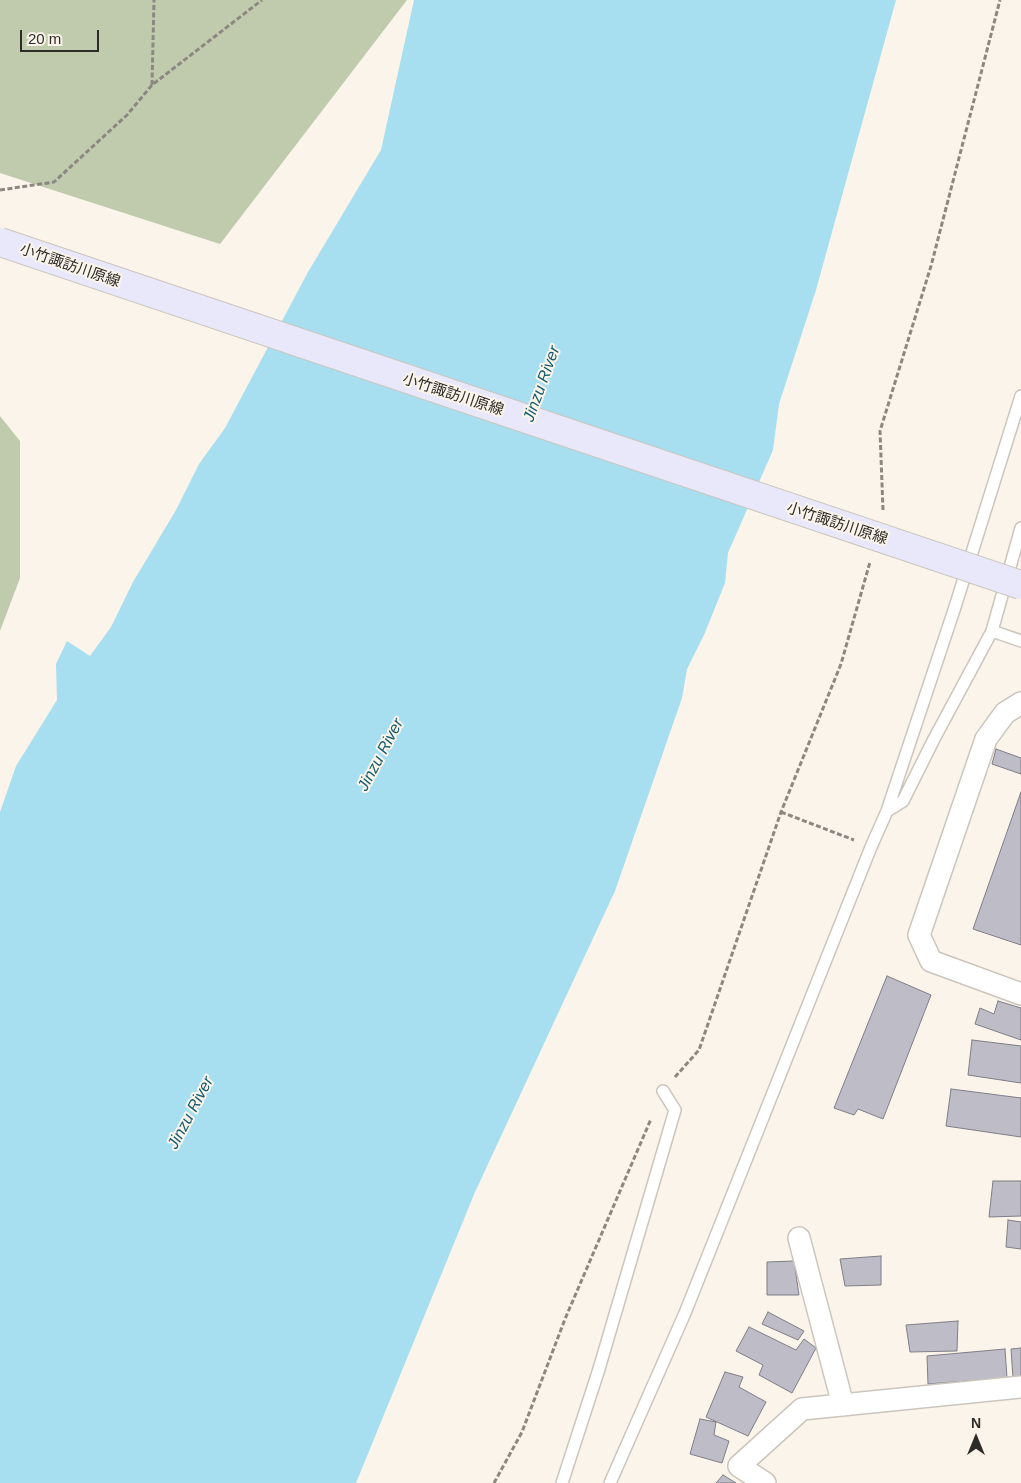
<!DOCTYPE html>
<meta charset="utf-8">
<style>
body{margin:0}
#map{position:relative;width:1021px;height:1483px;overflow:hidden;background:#faf4ea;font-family:Helvetica,sans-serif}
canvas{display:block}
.north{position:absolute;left:951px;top:1413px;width:50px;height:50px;-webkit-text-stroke:4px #faf4ea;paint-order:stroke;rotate:0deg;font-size:14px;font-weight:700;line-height:20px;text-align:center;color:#2e2c28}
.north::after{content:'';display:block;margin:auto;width:18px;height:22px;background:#2e2c28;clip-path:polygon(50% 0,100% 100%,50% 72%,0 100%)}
.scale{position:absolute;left:20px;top:30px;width:79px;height:22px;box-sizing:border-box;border:2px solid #2e2c28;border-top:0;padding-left:6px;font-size:15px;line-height:18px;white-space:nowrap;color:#2e2c28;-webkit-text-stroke:4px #faf4ea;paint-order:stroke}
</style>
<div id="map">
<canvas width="1021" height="1483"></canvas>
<div class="north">N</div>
<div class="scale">20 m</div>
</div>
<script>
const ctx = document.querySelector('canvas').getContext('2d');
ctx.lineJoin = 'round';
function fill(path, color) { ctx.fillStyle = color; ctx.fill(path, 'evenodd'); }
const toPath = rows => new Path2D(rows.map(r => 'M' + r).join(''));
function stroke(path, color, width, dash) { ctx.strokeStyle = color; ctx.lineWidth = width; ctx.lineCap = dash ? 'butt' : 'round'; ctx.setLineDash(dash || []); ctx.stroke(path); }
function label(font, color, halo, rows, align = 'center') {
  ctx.font = font + ' Helvetica,"Noto Sans JP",sans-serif'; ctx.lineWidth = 4; ctx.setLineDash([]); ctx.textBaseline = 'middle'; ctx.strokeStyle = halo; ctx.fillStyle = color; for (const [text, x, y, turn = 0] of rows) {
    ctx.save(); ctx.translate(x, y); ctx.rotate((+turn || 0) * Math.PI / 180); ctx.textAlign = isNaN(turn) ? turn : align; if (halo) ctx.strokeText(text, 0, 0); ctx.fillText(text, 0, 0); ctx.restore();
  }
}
fill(toPath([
 [0,0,407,0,220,244,0,173],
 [0,416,20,441,20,578,0,631]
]), '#c0cbad');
fill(toPath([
 [414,0,896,0,816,290,779,404,773,450,728,553,725,583,704,635,687,669,682,698,615,891,475,1192,356,1483,0,1483,0,812,16,766,57,700,56,664,67,641,90,656,111,627,133,582,176,510,199,464,225,428,308,272,381,150]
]), '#a7dff1');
const building = toPath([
 [996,749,1021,758,1021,774,992,764,996,749],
 [1021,792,1021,945,973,929,1021,792],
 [887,976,931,995,883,1119,858,1109,854,1115,834,1108,887,976],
 [998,1001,1021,1008,1021,1040,975,1024,980,1008,994,1014,998,1001],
 [972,1040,1021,1046,1021,1083,968,1075,972,1040],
 [951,1089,1021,1098,1021,1137,946,1126,951,1089],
 [993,1181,1021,1181,1021,1216,989,1217,993,1181],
 [1008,1220,1021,1222,1021,1249,1006,1247,1008,1220],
 [881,1256,881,1285,845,1286,840,1259,881,1256],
 [794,1261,799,1295,767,1295,767,1262,794,1261],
 [768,1312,804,1331,798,1340,762,1324,768,1312],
 [958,1321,957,1351,910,1352,906,1325,958,1321],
 [749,1327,796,1350,804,1339,816,1348,792,1393,759,1375,763,1365,736,1351,749,1327],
 [1021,1348,1021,1378,1013,1378,1011,1349,1021,1348],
 [1005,1349,1007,1378,928,1384,927,1356,1005,1349],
 [725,1372,743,1377,739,1387,766,1402,748,1436,706,1417,725,1372],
 [700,1419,716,1422,714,1435,729,1441,722,1463,690,1454,700,1419],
 [723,1475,736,1483,716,1483,723,1475]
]);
fill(building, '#bebcc6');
stroke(building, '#7f7d86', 1);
const service = toPath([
 [992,631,1021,641],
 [887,811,903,801,934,739,992,631,1021,528],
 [562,1483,599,1369,675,1110,663,1091],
 [610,1483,685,1313,871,847,887,811,955,607,1021,396]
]);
const minor = toPath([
 [1021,703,1005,713,986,739,919,935,931,961,1021,994],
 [799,1238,843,1405],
 [765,1483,739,1466,802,1409,1021,1387]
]);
stroke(service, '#cbc5bc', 14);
stroke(minor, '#cbc5bc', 24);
stroke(toPath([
 [152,85,154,0],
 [0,190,54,182,127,115,152,85,262,0],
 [883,510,880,431,931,266,1000,0],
 [781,812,854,840],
 [675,1077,699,1050,781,812,841,664,870,562],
 [494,1483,522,1432,565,1319,651,1119]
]), '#8c8881', 3, [5, 2.5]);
stroke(service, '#fff', 11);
stroke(minor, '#fff', 21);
const secondaryBridge = toPath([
 [0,242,1021,585]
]);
stroke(secondaryBridge, '#cbc5bc', 30, []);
stroke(secondaryBridge, '#e9e8fb', 28);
label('15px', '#2e2c28', '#faf4ea', [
 ["小竹諏訪川原線",70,266,19],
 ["小竹諏訪川原線",453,395,18],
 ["小竹諏訪川原線",837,524,18]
]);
label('italic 16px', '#125b6e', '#faf4ea', [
 ["Jinzu River",542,384,-70],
 ["Jinzu River",381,755,-62],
 ["Jinzu River",191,1113,-62]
]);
</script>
